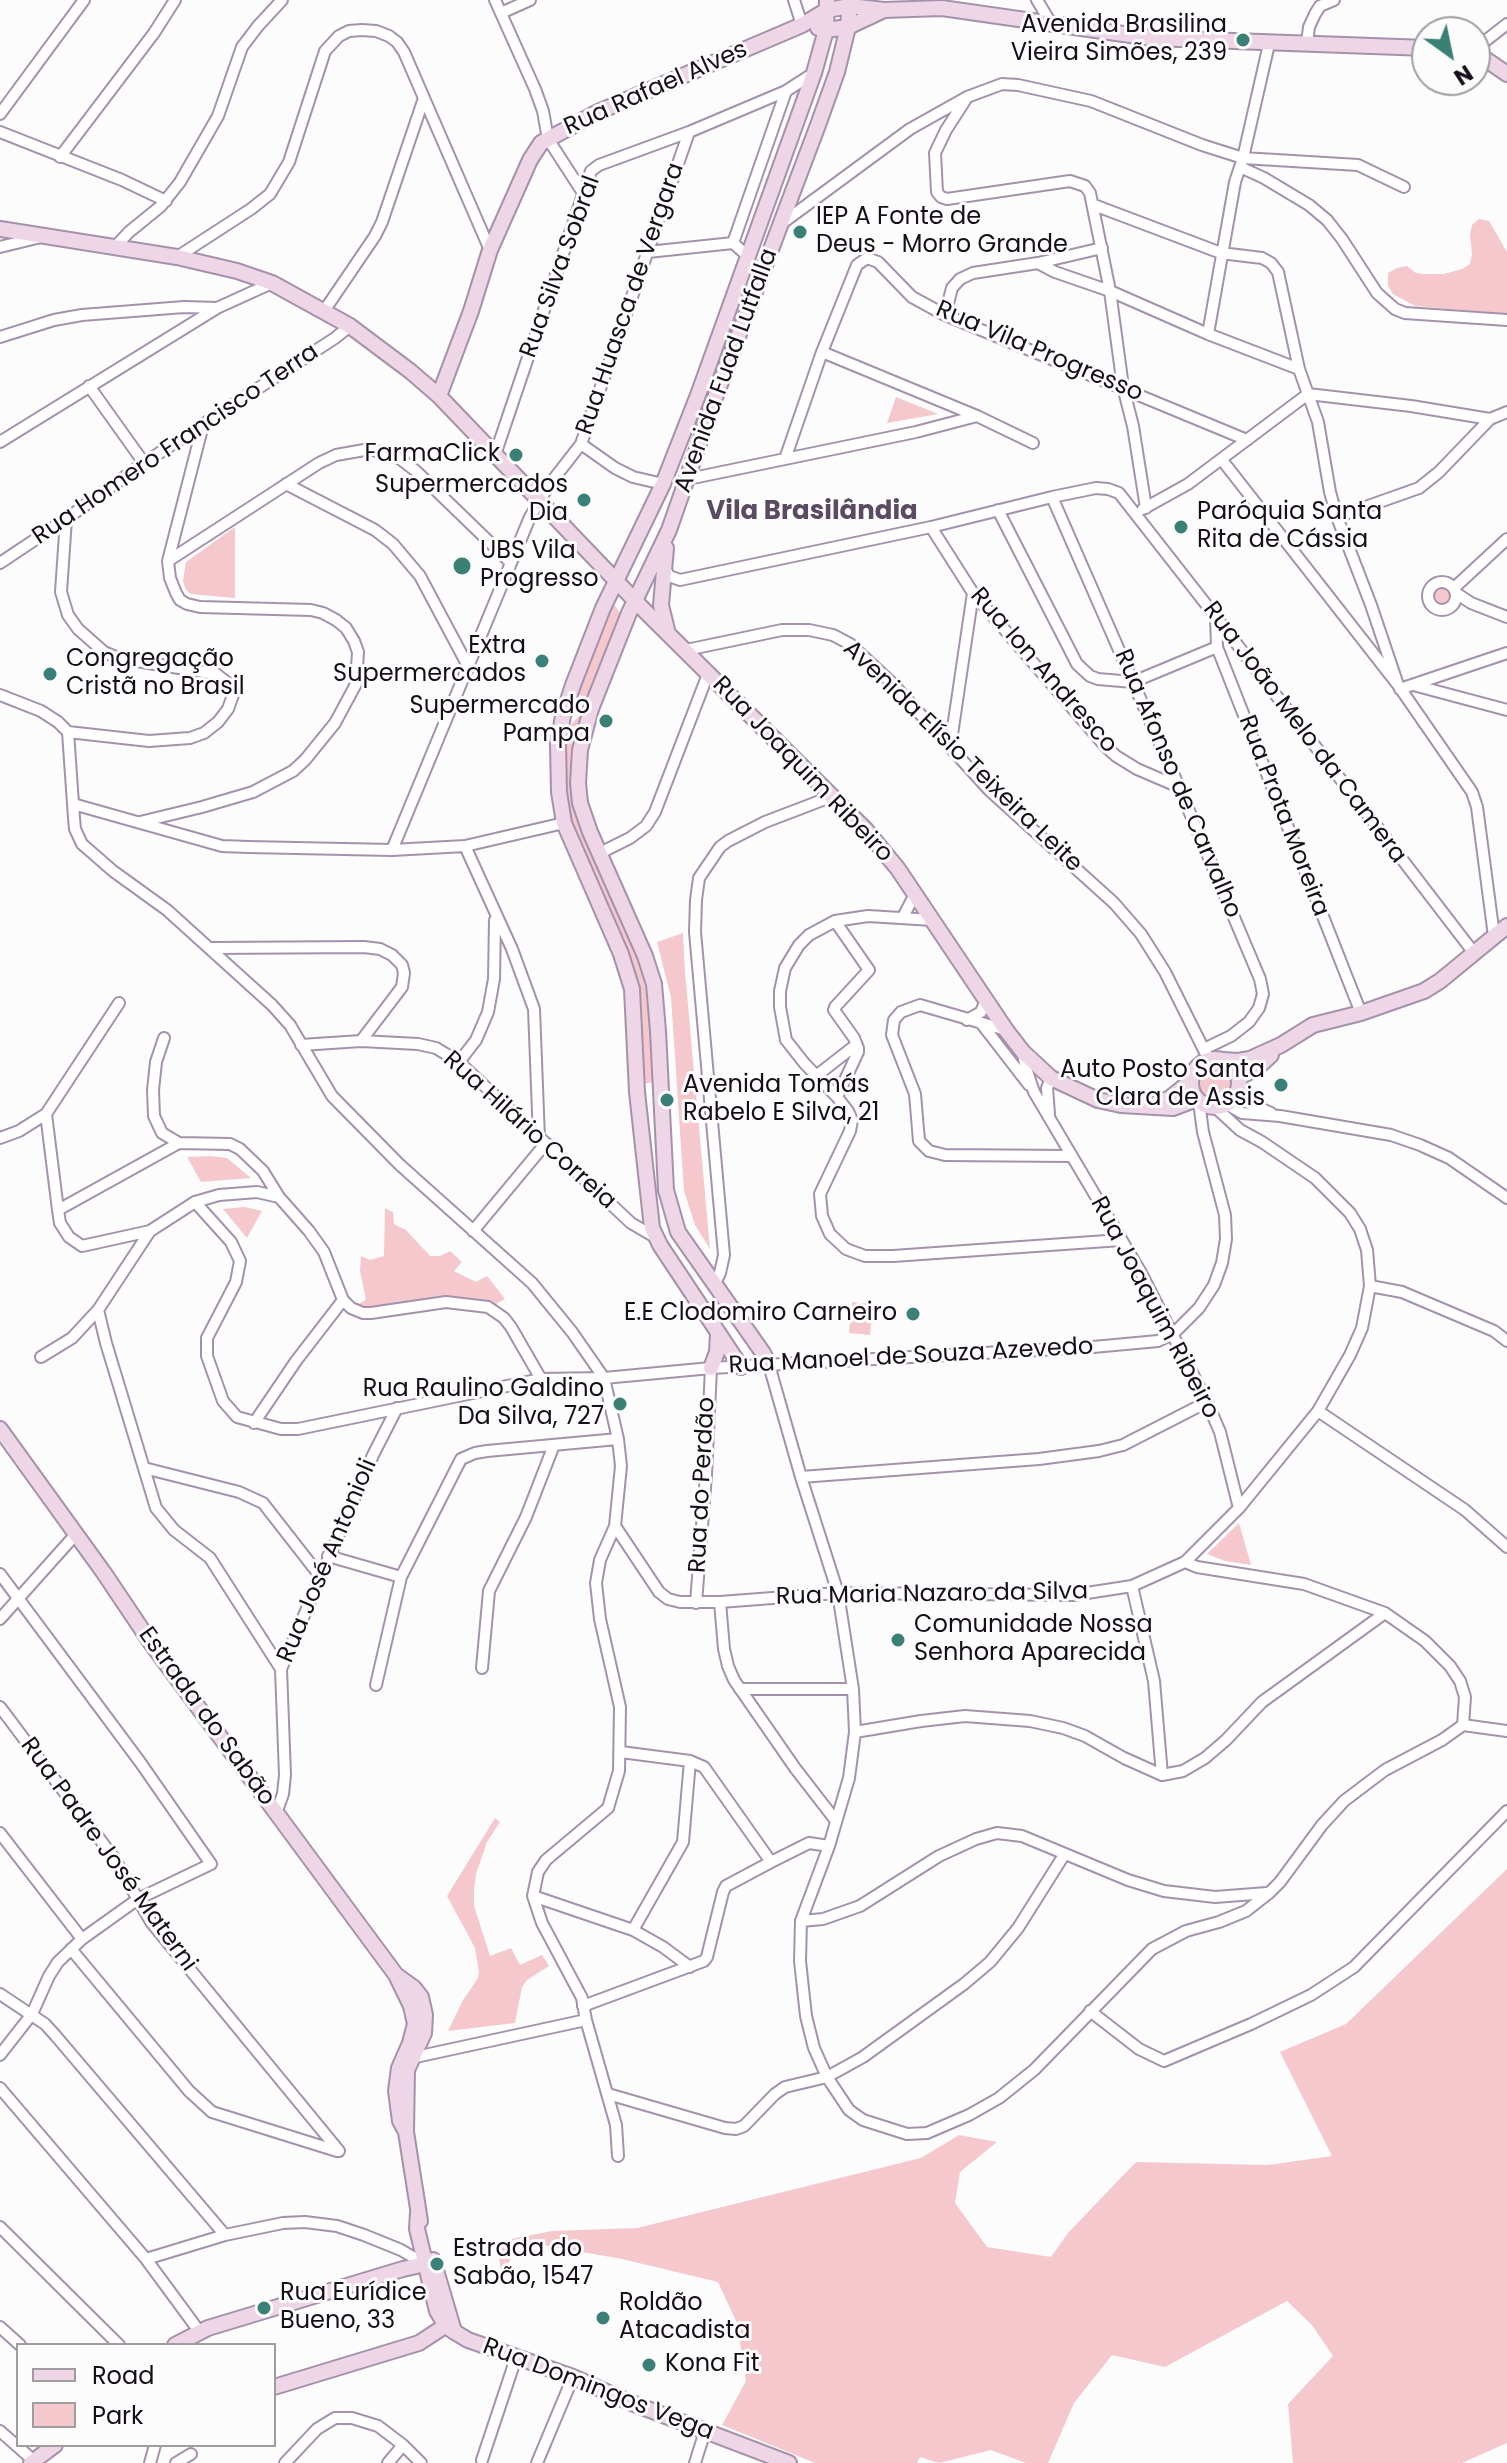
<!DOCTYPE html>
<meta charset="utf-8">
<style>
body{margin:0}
#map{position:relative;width:1507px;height:2463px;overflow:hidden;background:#fcfcfc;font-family:Poppins,sans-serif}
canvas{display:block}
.legend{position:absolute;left:16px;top:2343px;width:260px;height:104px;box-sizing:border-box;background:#fcfcfc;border:2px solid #a09da1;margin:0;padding:10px 14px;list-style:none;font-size:24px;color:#160f19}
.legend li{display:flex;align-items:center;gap:16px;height:40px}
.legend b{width:40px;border:2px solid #a09da1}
.north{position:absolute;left:1411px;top:16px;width:80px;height:80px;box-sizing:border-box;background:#fcfcfc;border:2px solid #a09da1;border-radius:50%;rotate:147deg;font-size:22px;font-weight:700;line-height:32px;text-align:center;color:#160f19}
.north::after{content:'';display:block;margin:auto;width:28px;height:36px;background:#3b8076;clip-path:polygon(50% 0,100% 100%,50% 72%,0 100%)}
</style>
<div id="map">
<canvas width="1507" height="2463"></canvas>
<ul class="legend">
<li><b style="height:10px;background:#efd6e6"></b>Road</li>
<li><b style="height:22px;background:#f5c8ce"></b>Park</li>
</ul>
<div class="north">N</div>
</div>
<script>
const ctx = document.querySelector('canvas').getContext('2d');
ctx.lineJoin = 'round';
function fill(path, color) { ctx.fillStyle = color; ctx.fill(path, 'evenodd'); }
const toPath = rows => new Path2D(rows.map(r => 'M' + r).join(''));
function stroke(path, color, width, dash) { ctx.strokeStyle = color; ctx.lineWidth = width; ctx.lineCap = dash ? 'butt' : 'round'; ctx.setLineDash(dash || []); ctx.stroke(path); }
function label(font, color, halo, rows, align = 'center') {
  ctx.font = font + ' Poppins,sans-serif'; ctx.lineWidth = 6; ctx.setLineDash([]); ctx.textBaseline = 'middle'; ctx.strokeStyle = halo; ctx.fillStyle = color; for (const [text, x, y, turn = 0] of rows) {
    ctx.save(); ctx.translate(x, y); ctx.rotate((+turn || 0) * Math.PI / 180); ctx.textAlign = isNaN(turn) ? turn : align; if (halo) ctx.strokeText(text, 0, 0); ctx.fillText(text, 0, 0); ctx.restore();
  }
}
fill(toPath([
 [1479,219,1489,221,1507,252,1507,314,1415,306,1393,294,1388,286,1388,273,1397,268,1407,266,1416,273,1425,274,1444,274,1462,269,1470,264,1472,254,1470,235,1472,225],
 [896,397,938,414,887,423],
 [235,527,235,598,191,594,186,590,183,581,186,562],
 '1430 596a12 12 0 1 1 24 0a12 12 0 1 1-24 0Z',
 [613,603,620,613,615,631,588,699,578,694],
 [580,715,572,766,571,785,577,816,640,966,648,997,653,1082,643,1084,639,1003,576,835,569,807,564,745,569,727],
 [683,933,685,972,710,1249,695,1225,684,1191,671,997,657,942],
 '1196 1084a20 20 0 1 1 40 0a20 20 0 1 1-40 0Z',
 [211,1156,227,1158,251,1178,201,1182,187,1157],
 [245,1207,262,1211,247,1238,223,1209],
 [385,1208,393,1212,394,1224,406,1230,430,1256,440,1256,450,1251,462,1262,454,1271,476,1282,487,1276,505,1299,496,1304,463,1297,409,1302,377,1309,355,1306,366,1300,360,1271,361,1256,370,1260,384,1256],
 [852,1302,873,1304,870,1335,849,1333],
 [1239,1523,1251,1565,1225,1561,1207,1554],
 [495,1818,500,1822,487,1842,476,1874,474,1890,474,1906,490,1956,511,1948,520,1965,542,1955,549,1966,527,1980,522,1987,515,2023,448,2031,463,2000,478,1978,479,1972,475,1948,447,1896],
 [1507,1869,1507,2443,1462,2463,1293,2463,1288,2404,1333,2356,1312,2325,1287,2301,1165,2367,1112,2355,1074,2403,1048,2463,1026,2463,991,2450,939,2463,920,2457,917,2463,815,2463,722,2425,746,2381,737,2323,718,2282,622,2259,525,2242,517,2247,502,2275,496,2242,552,2231,637,2228,921,2158,959,2135,997,2142,960,2172,955,2203,987,2247,1051,2257,1068,2233,1136,2162,1268,2165,1332,2156,1280,2052,1346,2024]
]), '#f5c8ce');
const street = toPath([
 [495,0,535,89,543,111,548,139,583,193],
 [794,0,802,25],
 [1037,0,1052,25],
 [501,13,530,0],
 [1307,43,1309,27,1315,14,1320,6,1334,0],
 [1475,49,1507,24],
 [966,99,946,130,935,153,937,192,941,197,947,199,1070,181,1085,186,1090,193,1110,291,1123,387,1133,426,1146,508],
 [0,114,84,0],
 [0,132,122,180,166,201],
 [60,157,154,33,175,0],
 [1240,167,1264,178,1309,205,1327,220,1342,239,1377,293,1395,309,1405,313,1507,320],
 [1094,205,1221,253,1262,258,1271,263,1278,272,1299,369,1318,422,1330,492,1337,517,1371,605,1398,685],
 [781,224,910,129,967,97,1002,84,1018,85,1091,101,1202,145,1243,158,1358,165,1404,187],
 [0,247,41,237],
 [115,247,129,232,161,206,180,182,218,116,242,47,258,26,282,0],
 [648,252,733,243],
 [177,257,251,209,270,194,289,162,325,51,339,36,349,31,362,30,376,31,389,36,397,42,404,52,490,250],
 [749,257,733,243,786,91],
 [1038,263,1055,272,1110,291,1208,334,1299,369],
 [324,311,375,236,382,222,424,98],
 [945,315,952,288,960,279,973,273,1038,263,1102,248],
 [1208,334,1235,182,1243,158,1269,44],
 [0,337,54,320,82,315,184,307,217,308],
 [822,352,977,416,1033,443],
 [89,386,144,463],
 [1308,394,1411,406,1490,419,1507,412],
 [0,442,217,308,272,283],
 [581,444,615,468,633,477,663,484],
 [495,455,591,171,599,165,689,132,786,91,814,73],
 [785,459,822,352,857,265,867,258,878,262,912,297,945,315,1247,440],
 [1222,460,1398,685,1472,792,1477,807,1494,936],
 [688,479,916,432,977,416],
 [286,484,375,530,393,544,420,576,469,668],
 [1052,497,1179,787,1260,979,1263,994,1259,1008,1249,1022,1231,1036,1204,1049],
 [1143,509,1188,484,1308,394],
 [998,510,1077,664,1090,676,1098,679,1133,682,1217,647],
 [1337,517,1419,488,1439,472,1490,419],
 [66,519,61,592,68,615,78,629,104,652,118,658,216,674,228,683,233,695,228,709,218,722,204,733,190,738,149,741,68,732],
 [931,527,973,593,1105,746,1116,756,1137,769,1179,787],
 [168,561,319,463,336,455,370,449,399,458,416,471,510,562],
 [0,563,66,519,144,463,335,338,350,326],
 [664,566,669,576,680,580,931,527,1052,497,1096,488,1108,489,1119,493,1216,617,1474,953],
 '1428 596a14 14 0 1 1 28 0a14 14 0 1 1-28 0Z',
 [1454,588,1507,539],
 [1456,593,1471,603,1507,617],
 [1216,617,1217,647,1361,1013],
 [686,650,782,630,809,630,833,635,850,644,893,684,989,790,1114,903,1141,934,1165,972,1209,1060],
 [1417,686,1507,710],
 [1400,689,1507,653],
 [0,695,41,711,58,722,68,732,74,818,75,829,82,844,113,871,167,910,272,1005,290,1025,332,1096,400,1165,532,1283,572,1332,604,1378,618,1439,621,1466,615,1526,600,1560,596,1583,600,1619,620,1707,619,1771,608,1808,546,1860,538,1872,533,1896,542,1923,582,1998,586,2020,616,2125,618,2156],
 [950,748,973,593],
 [73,804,222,846,248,847,392,850,465,846,564,823],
 [140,822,202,807,253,792,293,771,305,760,335,723,356,684,358,652,354,641,346,628,336,620,323,613,311,610,200,607,187,604,180,600,176,593,170,578,168,561,203,425],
 [465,846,512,949,534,1009,539,1138],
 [392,850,530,517,549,485,581,444,689,132],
 [600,853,630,838,646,826,655,812,708,674],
 [903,917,915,894],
 [933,920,868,916,835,921,809,935,799,945,785,968,780,991,780,1007,786,1040,805,1064,837,1097,848,1111,852,1120,850,1131,820,1194,822,1216,830,1234,846,1249,865,1256,893,1256,1121,1240],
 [835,921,869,970,835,1007,834,1010,854,1038,858,1048],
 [210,948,364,947,380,949,392,955,402,965,404,973,402,987,361,1041],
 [967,1020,981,1012,986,1000],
 [981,1023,1029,1085],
 [1006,1030,920,1005,901,1012,894,1020,892,1035,915,1094,919,1141,929,1151,945,1155,1069,1156],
 [164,1038,156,1062,153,1090,154,1116,162,1133,179,1143,230,1144,240,1149,263,1171,279,1197],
 [301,1045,361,1041,418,1044,436,1048,459,1062,631,1223,655,1237],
 [1023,1052,1025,1065,1034,1092,1140,1271,1207,1402,1220,1432,1239,1508],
 [459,1062,476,1040,488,1012,494,979,495,920],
 [816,1076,852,1048,858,1048,858,1052,837,1097],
 [1237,1093,1247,1102,1271,1113],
 [1226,1104,1242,1113,1280,1116,1391,1135,1420,1145,1449,1158,1507,1198],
 [46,1114,58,1210,60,1223,69,1237,82,1246,150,1231],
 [1049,1114,1047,1088,1051,1078],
 [0,1138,19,1131,46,1114,119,1003],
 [195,1202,231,1242,240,1261,236,1282,207,1338,207,1356,223,1401,237,1417,281,1429,298,1429,541,1379,604,1378,711,1368,1093,1347,1158,1341,1173,1334,1199,1308,1214,1285,1222,1263,1226,1239,1225,1215,1203,1132,1199,1102],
 [58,1210,179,1143],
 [473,1231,546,1143],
 [715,1283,720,1273,724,1255,695,932,696,900,699,878,720,847,728,841,765,822,833,796],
 [1370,1286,1402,1292,1494,1331,1507,1341],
 [98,1310,106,1343,156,1508,174,1530,210,1558,281,1669],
 [41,1357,72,1338,98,1310,150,1231,195,1202,219,1195,257,1192,279,1197,309,1231,324,1252,343,1300,351,1308,363,1313,371,1313,446,1302,488,1307,504,1318,511,1327,541,1379],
 [769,1365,801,1477,838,1593,853,1689,855,1732,849,1778,829,1846,801,1921,800,1961,806,2016,814,2048,827,2077,849,2110,863,2120,907,2134,927,2133,969,2115,999,2098,1034,2070,1152,1949,1186,1931,1219,1922,1246,1911,1269,1893,1280,1882,1322,1825,1344,1801,1385,1770,1442,1740,1463,1725],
 [1318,1411,1465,1510,1507,1547],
 [254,1423,296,1361,343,1300],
 [144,1468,239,1492,263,1503,320,1576],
 [801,1477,1039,1459,1099,1451,1123,1445,1207,1402],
 [615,1526,659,1592,668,1599,680,1602,720,1602,838,1593,1074,1595,1132,1586,1185,1562,1239,1508,1318,1411,1350,1355,1362,1328,1370,1286,1367,1250,1360,1229,1350,1213,1315,1178,1262,1142,1240,1130,1215,1107],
 [328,1556,401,1577],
 [1185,1562,1197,1567,1304,1584,1385,1613,1425,1641,1450,1666,1460,1681,1465,1697,1463,1725,1507,1731],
 [0,1574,140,1762,211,1864,138,1899,82,1939,58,1962,49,1976,32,2014,0,2055],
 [1132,1586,1154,1681,1162,1775],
 [720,1602,724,1649,728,1666,734,1680,795,1768,836,1821],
 [696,1603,706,1475,711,1368],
 [0,1619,76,1534],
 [482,1668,489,1591,526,1517,554,1445],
 [376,1685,401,1577,461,1459,475,1453,487,1451,618,1439],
 [740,1689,853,1689],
 [0,1707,114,1858,151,1922,339,2151],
 [855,1732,921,1721,965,1716,1030,1721,1063,1728,1085,1736,1124,1758,1162,1775,1183,1771,1205,1758,1226,1740,1262,1702,1385,1613],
 [276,1813,283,1794,285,1775,281,1669,373,1455,397,1408],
 [0,1833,82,1939],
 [771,1862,809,1843,829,1846],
 [533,1896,633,1930,663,1947,690,1967],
 [801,1921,823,1919,860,1906,939,1856,976,1839,997,1833,1022,1836,1128,1880,1164,1891,1215,1897,1267,1893],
 [633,1930,683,1842,690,1761],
 [71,1949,189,2091,212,2112,337,2151],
 [0,1994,45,2024,55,2035,225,2235],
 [583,2006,704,1961,707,1957,723,1892,726,1886,771,1862,704,1767,690,1761,621,1752],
 [1090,2011,1139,2049,1164,2061,1251,2024,1311,1995,1354,1967,1507,1811],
 [411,2058,586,2020],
 [0,2088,146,2259,199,2331],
 [608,2094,725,2128,736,2129,744,2126,775,2094,785,2087,827,2077,863,2057,964,1984,990,1962,1018,1928,1064,1855],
 [0,2227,119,2345],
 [146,2259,225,2235,283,2223,305,2222,337,2226,364,2235,401,2250,425,2264],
 [0,2327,20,2345],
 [0,2431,34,2461],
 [482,2460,516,2358],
 [150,2463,155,2445],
 [176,2463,191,2454],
 [285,2463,317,2429,335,2418,352,2418,378,2426,403,2445,421,2463],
 [388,2463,403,2445],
 [537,2463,573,2377],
 [695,2463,705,2431]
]);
const secondary = toPath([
 [818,28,826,30,848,27,884,10],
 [1475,52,1507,74],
 [0,229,177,257,237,271,272,283,350,326,410,371,439,396,645,611,866,830,898,869,1006,1030,1023,1052,1051,1078,1098,1100,1121,1105,1173,1108,1197,1099],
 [439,396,471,311,490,250,530,160,541,143,598,112,802,25,827,10,850,6,884,10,942,8,1151,38,1427,48],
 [666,548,661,605,668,634],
 '1191 1083a24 24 0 1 1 48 0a24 24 0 1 1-48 0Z',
 [1223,1060,1238,1061,1250,1059,1281,1045,1313,1025,1361,1013,1424,991,1440,981,1507,926],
 [1239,1078,1259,1066,1271,1055],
 [1155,1104,1170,1098,1191,1081],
 [769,1365,763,1353,678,1232,666,1190,658,1031,654,984,645,956,590,832,580,803,578,783,580,750,591,709,629,613,669,530,716,395,818,125,837,72,848,27,850,0],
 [741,1367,660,1245,652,1228,637,1092,632,989,621,954,564,823,559,792,558,744,563,716,573,685,603,608,663,484,698,395,814,73,826,30,827,0],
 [711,1368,717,1352,718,1334],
 [0,1429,104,1573,153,1646,396,1975,411,2006,415,2024,410,2043,399,2068,396,2091,400,2121,406,2132],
 [396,1975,414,1988,421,1997,425,2015,424,2033,407,2070,406,2132,420,2221],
 [418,2212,417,2229,437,2311,446,2326,453,2331,468,2340,573,2377,629,2402,789,2463],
 [433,2260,453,2328],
 [175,2345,208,2328,403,2269,425,2264,432,2268],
 [274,2387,419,2343,451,2322],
 [31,2463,55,2445]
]);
stroke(street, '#a492ad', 14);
stroke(secondary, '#a492ad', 18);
stroke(street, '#fff', 10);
stroke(secondary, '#efd6e6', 14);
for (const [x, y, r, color] of [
 [1243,40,8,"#3b8076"],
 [800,232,8,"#3b8076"],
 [516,455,8,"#3b8076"],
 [584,500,8,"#3b8076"],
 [1181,527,8,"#3b8076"],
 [462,566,10,"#3b8076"],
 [542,661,8,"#3b8076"],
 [50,674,8,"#3b8076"],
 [606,721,8,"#3b8076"],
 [1281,1085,8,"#3b8076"],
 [667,1100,8,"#3b8076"],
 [913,1314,8,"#3b8076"],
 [620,1404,8,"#3b8076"],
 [898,1640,8,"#3b8076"],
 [437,2264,8,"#3b8076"],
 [264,2308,8,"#3b8076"],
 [603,2318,8,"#3b8076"],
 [649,2365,8,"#3b8076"]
]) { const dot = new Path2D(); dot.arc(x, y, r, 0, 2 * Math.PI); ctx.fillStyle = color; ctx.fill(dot); stroke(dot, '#fcfcfc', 3); }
label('24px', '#160f19', '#fcfcfc', [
 ["Avenida Brasilina",1227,26,"right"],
 ["Vieira Simões, 239",1227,54,"right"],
 ["IEP A Fonte de",816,218],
 ["Deus - Morro Grande",816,246],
 ["FarmaClick",500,455,"right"],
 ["Supermercados",568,486,"right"],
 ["Dia",568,514,"right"],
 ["Paróquia Santa",1197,513],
 ["Rita de Cássia",1197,541],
 ["UBS Vila",480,552],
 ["Progresso",480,580],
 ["Extra",526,647,"right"],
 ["Supermercados",526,675,"right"],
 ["Congregação",66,660],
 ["Cristã no Brasil",66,688],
 ["Supermercado",590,707,"right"],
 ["Pampa",590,735,"right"],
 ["Auto Posto Santa",1265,1071,"right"],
 ["Clara de Assis",1265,1099,"right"],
 ["Avenida Tomás",683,1086],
 ["Rabelo E Silva, 21",683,1114],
 ["E.E Clodomiro Carneiro",897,1314,"right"],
 ["Rua Raulino Galdino",604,1390,"right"],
 ["Da Silva, 727",604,1418,"right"],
 ["Comunidade Nossa",914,1626],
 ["Senhora Aparecida",914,1654],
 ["Estrada do",453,2250],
 ["Sabão, 1547",453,2278],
 ["Rua Eurídice",280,2294],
 ["Bueno, 33",280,2322],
 ["Roldão",619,2304],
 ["Atacadista",619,2332],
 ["Kona Fit",665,2365]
], 'left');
label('24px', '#160f19', '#fcfcfc', [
 ["Rua Rafael Alves",656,89,-24],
 ["Rua Silva Sobral",561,267,-70],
 ["Rua Huasca de Vergara",631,299,-71],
 ["Rua Vila Progresso",1039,352,23],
 ["Avenida Fuad Lutfalla",727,371,-70],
 ["Rua Homero Francisco Terra",176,445,-34],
 ["Rua Ion Andresco",1043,671,49],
 ["Rua João Melo da Camera",1304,733,53],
 ["Avenida Elísio Teixeira Leite",962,757,44],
 ["Rua Joaquim Ribeiro",802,770,46],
 ["Rua Afonso de Carvalho",1177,784,67],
 ["Rua Prota Moreira",1283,816,69],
 ["Rua Hilário Correia",529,1131,42],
 ["Rua Joaquim Ribeiro",1154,1308,62],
 ["Rua Manoel de Souza Azevedo",911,1357,-3],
 ["Rua do Perdão",703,1485,-87],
 ["Rua José Antonioli",328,1561,-67],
 ["Rua Maria Nazaro da Silva",932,1595,-1],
 ["Estrada do Sabão",206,1717,54],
 ["Rua Padre José Materni",108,1855,54],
 ["Rua Domingos Vega",598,2390,21]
]);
label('bold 26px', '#5a4a62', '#fcfcfc', [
 ["Vila Brasilândia",812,512]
]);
</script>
